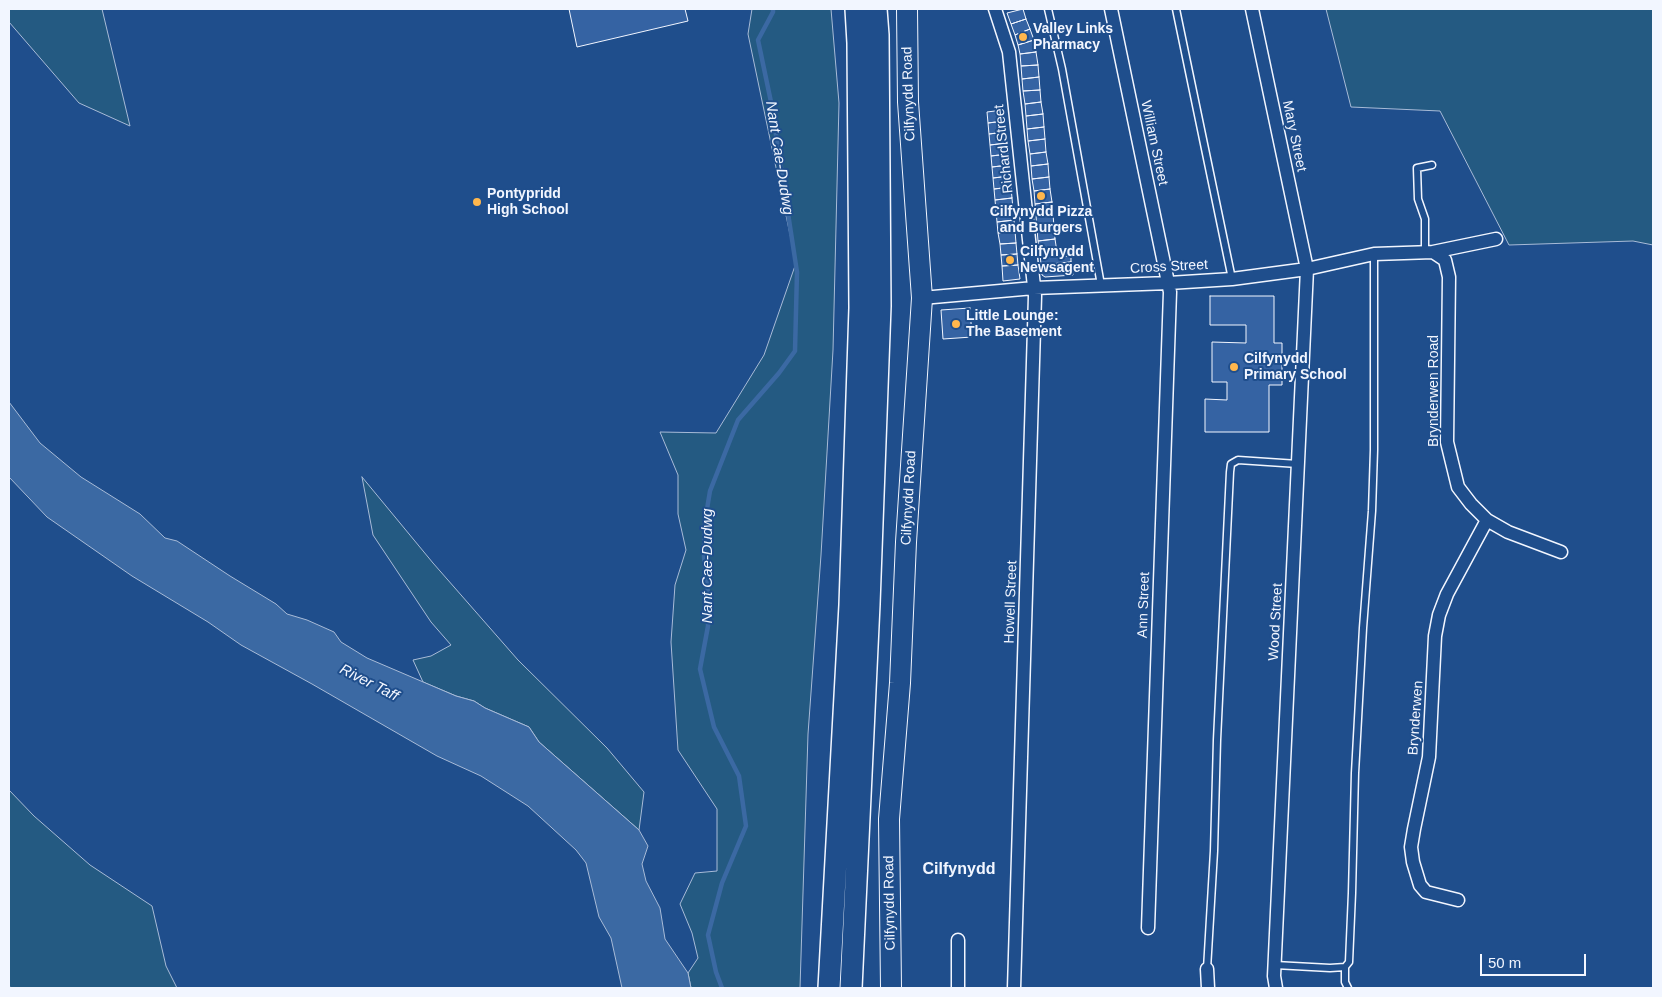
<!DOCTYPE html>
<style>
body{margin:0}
#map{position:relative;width:1662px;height:997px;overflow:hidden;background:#1f4e8c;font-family:Helvetica,sans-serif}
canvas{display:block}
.frame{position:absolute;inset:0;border:10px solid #f2f6ff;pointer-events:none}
.scale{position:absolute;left:1480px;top:954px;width:106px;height:22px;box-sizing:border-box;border:2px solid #f2f6ff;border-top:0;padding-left:6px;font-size:15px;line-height:18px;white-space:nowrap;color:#f2f6ff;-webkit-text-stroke:4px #1f4e8c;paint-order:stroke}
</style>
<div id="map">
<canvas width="1662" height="997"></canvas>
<div class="frame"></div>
<div class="scale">50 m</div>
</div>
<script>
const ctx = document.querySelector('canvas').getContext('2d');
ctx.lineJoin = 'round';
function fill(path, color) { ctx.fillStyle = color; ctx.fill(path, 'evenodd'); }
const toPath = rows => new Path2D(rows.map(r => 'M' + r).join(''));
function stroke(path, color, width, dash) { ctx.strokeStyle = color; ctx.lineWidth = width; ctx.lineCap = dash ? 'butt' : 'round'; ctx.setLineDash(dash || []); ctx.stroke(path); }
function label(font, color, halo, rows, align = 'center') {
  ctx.font = font + ' Helvetica,sans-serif'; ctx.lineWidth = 4; ctx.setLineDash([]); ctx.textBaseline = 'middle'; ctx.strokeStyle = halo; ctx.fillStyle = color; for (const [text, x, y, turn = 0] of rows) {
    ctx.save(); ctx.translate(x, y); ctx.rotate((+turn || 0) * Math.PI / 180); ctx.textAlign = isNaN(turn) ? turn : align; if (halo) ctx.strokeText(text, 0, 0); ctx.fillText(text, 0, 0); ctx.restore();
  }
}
const green = toPath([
 [9,9,102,9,130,126,79,103,9,22,9,9],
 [752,9,831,9,839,103,833,350,821,555,808,734,800,988,691,988,688,973,698,958,692,933,680,904,695,873,717,871,717,809,678,750,671,642,675,585,686,550,678,514,678,475,660,432,716,433,764,355,796,263,748,34,752,9],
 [1326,9,1653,9,1653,245,1633,241,1509,245,1440,111,1351,107,1326,9],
 [362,477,433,563,518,660,607,748,644,792,639,830,539,742,529,727,485,708,474,701,456,696,423,682,413,660,431,656,451,645,431,622,373,535,362,477],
 [9,790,34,816,90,865,152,906,166,966,177,988,10,988,9,983,9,790]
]);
fill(green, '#245a82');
stroke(green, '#a8bbd7', 1);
const water = toPath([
 [9,402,40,443,81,477,140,514,165,538,177,541,230,576,276,604,287,614,307,620,334,632,341,642,367,658,456,696,474,701,485,708,529,727,539,742,639,830,648,846,642,864,646,881,660,908,665,939,688,973,691,988,622,988,611,938,599,917,586,863,576,850,528,806,481,776,437,756,312,684,241,645,208,622,132,576,47,517,9,477,9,402]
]);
fill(water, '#3b69a3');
stroke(water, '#a8bbd7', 1);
stroke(toPath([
 [722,988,716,972,708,935,722,883,746,826,739,776,714,727,700,669,708,626,708,594,704,557,705,521,710,491,738,420,779,373,795,351,797,272,771,102,758,40,773,12,773,9]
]), '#3b69a3', 4.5);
const building = toPath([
 [569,9,685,9,688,21,577,47,569,9],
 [1023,9,1026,19,1011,24,1007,13,1023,9],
 [1026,19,1030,29,1015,35,1011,24,1026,19],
 [1030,29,1034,40,1018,45,1015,35,1030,29],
 [1034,40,1036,52,1020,54,1018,45,1034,40],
 [1036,52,1038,65,1021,66,1020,54,1036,52],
 [1038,65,1039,77,1022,79,1021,66,1038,65],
 [1039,77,1040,90,1023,91,1022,79,1039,77],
 [1040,90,1041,102,1025,104,1023,91,1040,90],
 [1041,102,1043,114,1026,116,1025,104,1041,102],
 [1003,110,1004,121,988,123,987,112,1003,110],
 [1043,114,1044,127,1027,129,1026,116,1043,114],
 [1004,121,1005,132,989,134,988,123,1004,121],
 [1044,127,1045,139,1028,141,1027,129,1044,127],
 [1005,132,1007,143,990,145,989,134,1005,132],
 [1045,139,1046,152,1030,154,1028,141,1045,139],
 [1007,143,1008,154,991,156,990,145,1007,143],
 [1046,152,1048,164,1031,166,1030,154,1046,152],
 [1008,154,1009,165,992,167,991,156,1008,154],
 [1048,164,1049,177,1032,179,1031,166,1048,164],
 [1009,165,1010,176,993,178,992,167,1009,165],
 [1010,176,1011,187,994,189,993,178,1010,176],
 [1049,177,1050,189,1034,191,1032,179,1049,177],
 [1011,187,1012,198,995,200,994,189,1011,187],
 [1050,189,1052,202,1035,204,1034,191,1050,189],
 [1012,198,1013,209,996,211,995,200,1012,198],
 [1052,202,1053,214,1036,216,1035,204,1052,202],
 [1013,209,1014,220,997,222,996,211,1013,209],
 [1053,214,1054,227,1037,229,1036,216,1053,214],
 [1014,220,1015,231,998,233,997,222,1014,220],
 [1054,227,1055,239,1038,241,1037,229,1054,227],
 [1015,231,1016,243,1000,244,998,233,1015,231],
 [1055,239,1057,252,1040,253,1038,241,1055,239],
 [1016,243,1017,254,1001,255,1000,244,1016,243],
 [1057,252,1057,257,1071,256,1071,262,1041,265,1040,253,1057,252],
 [1017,254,1018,265,1002,266,1001,255,1017,254],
 [1071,262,1073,275,1045,277,1042,275,1041,265,1071,262],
 [1018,265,1020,279,1003,281,1002,266,1018,265],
 [1210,296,1274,296,1274,343,1282,343,1282,385,1269,385,1269,432,1205,432,1205,399,1227,400,1227,382,1212,382,1212,342,1246,343,1246,325,1210,325,1210,296],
 [970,308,972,337,943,339,941,310,970,308]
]);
fill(building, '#3563a3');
stroke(building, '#f2f6ff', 1);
const service = toPath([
 [1048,9,1062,69,1101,285],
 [1176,9,1232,279],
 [1425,252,1425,219,1418,199,1417,168,1432,165],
 [1275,965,1330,968,1345,967,1349,962,1352,893,1355,773,1363,628,1372,511,1374,450,1374,254],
 [1345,967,1345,982,1348,988],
 [1207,969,1214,851,1217,740,1230,472,1231,464,1238,460,1298,464]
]);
const minor = toPath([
 [995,9,1009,52,1035,296,1014,988],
 [1111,9,1170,292,1148,928],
 [1252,9,1307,269,1274,976,1276,988],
 [1433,252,1496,239],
 [922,298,1034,288,1169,283,1232,279,1307,269,1374,254,1433,252,1445,260,1449,277,1447,442,1458,487,1471,504,1487,520,1508,532,1561,552],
 [1458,900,1426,892,1420,885,1413,862,1411,847,1414,829,1429,757,1435,636,1439,615,1447,594,1487,520],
 [958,940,958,988],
 [1207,969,1208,988]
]);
const primary = toPath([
 [891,988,889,819,900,683,906,542,922,298,908,102,907,9]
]);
const trunk = toPath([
 [829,988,850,605,860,308,858,43,856,9],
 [851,988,869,604,880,306,878,35,876,9]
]);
stroke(service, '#f2f6ff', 9);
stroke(minor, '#f2f6ff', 15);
stroke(primary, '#f2f6ff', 22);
stroke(trunk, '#f2f6ff', 24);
stroke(service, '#1f4e8c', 6);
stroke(minor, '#1f4e8c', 12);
stroke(primary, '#1f4e8c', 20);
stroke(trunk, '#1f4e8c', 21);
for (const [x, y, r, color] of [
 [1023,37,5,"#ffb74d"],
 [1041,196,5,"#ffb74d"],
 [477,202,5,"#ffb74d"],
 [1010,260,5,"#ffb74d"],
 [956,324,5,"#ffb74d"],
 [1234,367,5,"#ffb74d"]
]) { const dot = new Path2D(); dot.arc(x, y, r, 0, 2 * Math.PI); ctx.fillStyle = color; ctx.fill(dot); stroke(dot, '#1f4e8c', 2); }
label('bold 14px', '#f2f6ff', '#1f4e8c', [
 ["Valley Links",1033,29],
 ["Pharmacy",1033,45],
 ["Pontypridd",487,194],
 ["High School",487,210],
 ["Cilfynydd Pizza",1041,212,"center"],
 ["and Burgers",1041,228,"center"],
 ["Cilfynydd",1020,252],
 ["Newsagent",1020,268],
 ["Little Lounge:",966,316],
 ["The Basement",966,332],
 ["Cilfynydd",1244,359],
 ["Primary School",1244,375]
], 'left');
label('14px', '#f2f6ff', '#1f4e8c', [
 ["Cilfynydd Road",909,94,-92],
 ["Mary Street",1294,136,78],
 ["William Street",1154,143,78],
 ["Richard Street",1004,149,-96],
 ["Cross Street",1169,267,-3],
 ["Brynderwen Road",1434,391,-90],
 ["Cilfynydd Road",909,498,-87],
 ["Howell Street",1011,602,-88],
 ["Ann Street",1144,605,-88],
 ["Wood Street",1276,622,-87],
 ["Brynderwen",1416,718,-86],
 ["Cilfynydd Road",890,903,-91]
]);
label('italic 15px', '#f2f6ff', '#1f4e8c', [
 ["Nant Cae-Dudwg",779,158,81],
 ["Nant Cae-Dudwg",708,566,-90],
 ["River Taff",369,683,27]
]);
label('bold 16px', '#f2f6ff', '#1f4e8c', [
 ["Cilfynydd",959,870]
]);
</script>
